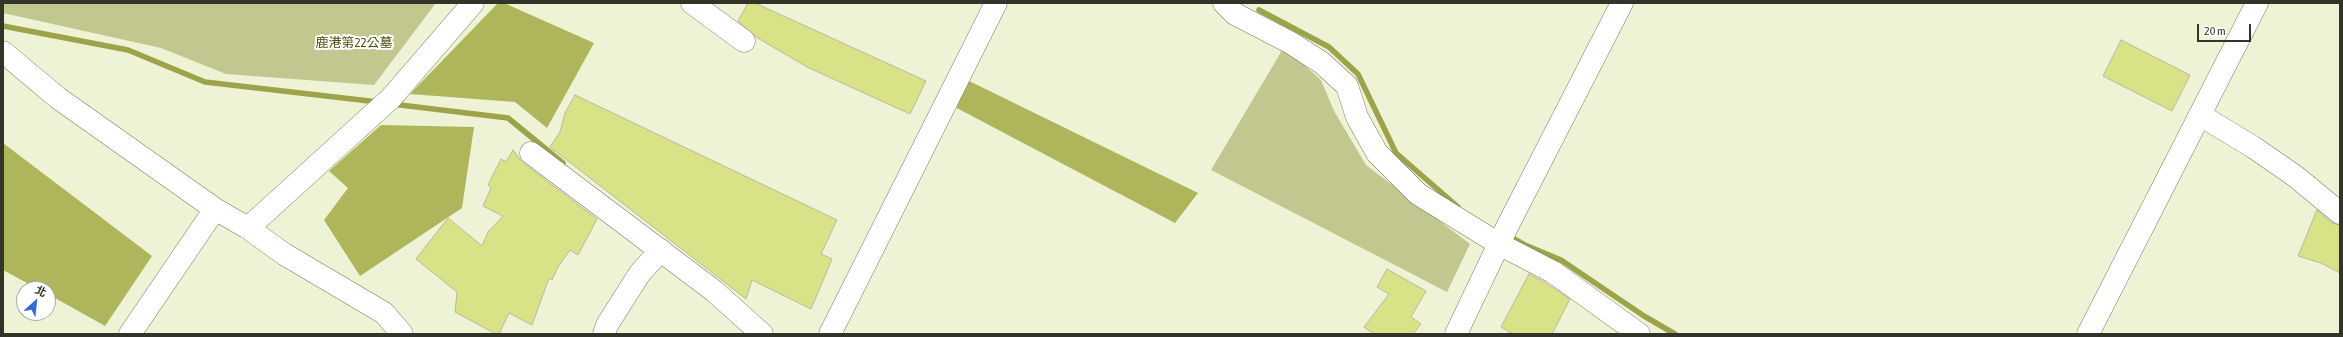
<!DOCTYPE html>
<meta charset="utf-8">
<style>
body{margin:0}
#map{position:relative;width:2343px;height:337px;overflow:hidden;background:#eff3d6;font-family:"Asap Condensed","Noto Sans TC",sans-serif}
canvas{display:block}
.frame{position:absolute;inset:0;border:4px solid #333429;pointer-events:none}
.north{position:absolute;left:16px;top:281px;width:40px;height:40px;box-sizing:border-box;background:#fff;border:1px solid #adaea9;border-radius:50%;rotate:27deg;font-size:11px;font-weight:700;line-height:16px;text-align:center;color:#333429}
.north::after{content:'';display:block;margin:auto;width:14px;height:18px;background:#3569d8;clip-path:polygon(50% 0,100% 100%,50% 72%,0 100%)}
.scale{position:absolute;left:2197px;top:24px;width:54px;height:18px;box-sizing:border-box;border:2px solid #333429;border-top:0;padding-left:5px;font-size:12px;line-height:14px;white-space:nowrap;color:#333429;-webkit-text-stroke:3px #fff;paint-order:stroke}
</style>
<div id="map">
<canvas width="2343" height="337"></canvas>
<div class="frame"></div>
<div class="north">北</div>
<div class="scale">20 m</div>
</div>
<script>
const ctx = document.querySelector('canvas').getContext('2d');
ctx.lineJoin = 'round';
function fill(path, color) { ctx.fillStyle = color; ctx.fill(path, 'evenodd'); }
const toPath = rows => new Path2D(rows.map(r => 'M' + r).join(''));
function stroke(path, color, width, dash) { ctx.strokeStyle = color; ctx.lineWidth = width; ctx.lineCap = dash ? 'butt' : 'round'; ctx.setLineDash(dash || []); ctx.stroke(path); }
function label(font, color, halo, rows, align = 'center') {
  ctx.font = font + ' "Asap Condensed","Noto Sans TC",sans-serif'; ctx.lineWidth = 4; ctx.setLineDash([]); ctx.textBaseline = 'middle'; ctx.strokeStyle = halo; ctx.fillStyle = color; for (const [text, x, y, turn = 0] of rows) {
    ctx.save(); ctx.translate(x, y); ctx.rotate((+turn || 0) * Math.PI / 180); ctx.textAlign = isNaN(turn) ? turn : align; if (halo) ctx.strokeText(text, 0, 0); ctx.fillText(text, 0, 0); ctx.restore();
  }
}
fill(toPath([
 [3,3,436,3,374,85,226,74,161,48,3,13],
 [1284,47,1321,80,1334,111,1366,165,1470,244,1447,292,1211,170]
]), '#c2c790');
fill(toPath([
 [498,3,504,3,594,43,547,128,515,102,410,94],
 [963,78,1198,193,1175,223,951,105],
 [381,125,474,127,462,208,360,276,324,220,348,188,329,171],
 [3,143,152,256,105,326,48,294,48,289,38,289,3,270]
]), '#aeb55b');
stroke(toPath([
 [1259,10,1329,47,1358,74,1396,153,1458,207],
 [3,26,128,50,205,82,378,102],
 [392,104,508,118,563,163],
 [1507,235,1525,245,1561,260,1644,316,1675,334]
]), '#9ca348', 5.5);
const building = toPath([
 [748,3,755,3,926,81,910,114,807,67,756,37,738,21,748,3],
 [2121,40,2190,75,2172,111,2103,76,2121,40],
 [575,95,837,220,821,254,832,259,811,309,752,280,746,299,550,147,560,132,565,113,575,95],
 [513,150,523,163,597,219,578,255,570,250,558,267,552,280,549,278,532,325,509,313,499,334,496,334,455,312,457,292,416,259,448,218,482,246,488,232,503,216,483,206,491,188,488,185,501,159,506,162,513,150],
 [2317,210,2332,223,2340,225,2340,273,2321,263,2298,256,2317,210],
 [1387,269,1426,291,1411,317,1421,324,1413,334,1374,334,1364,327,1389,294,1377,287,1387,269],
 [1529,274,1546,283,1570,299,1552,334,1513,334,1501,327,1529,274]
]);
fill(building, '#dae287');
stroke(building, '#b6b99e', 1);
const minor = toPath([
 [692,3,744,41],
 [1224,3,1235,14,1291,43,1322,63,1347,86,1357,117,1377,153,1418,194,1499,244,1553,272,1639,334],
 [3,52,58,98,215,209,248,228,284,254,384,313,402,334],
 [2200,115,2253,147,2295,176,2340,213],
 [531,153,714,291,762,334],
 [248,228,391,98,473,3],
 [130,334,215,209],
 [604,334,607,325,640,273,661,250],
 [830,334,996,3],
 [1456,334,1507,227,1622,3],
 [2088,334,2257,3]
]);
stroke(minor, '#7a7d64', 23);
stroke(minor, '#fff', 22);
label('13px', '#4c500a', '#fff', [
 ["鹿港第22公墓",354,43]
]);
</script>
